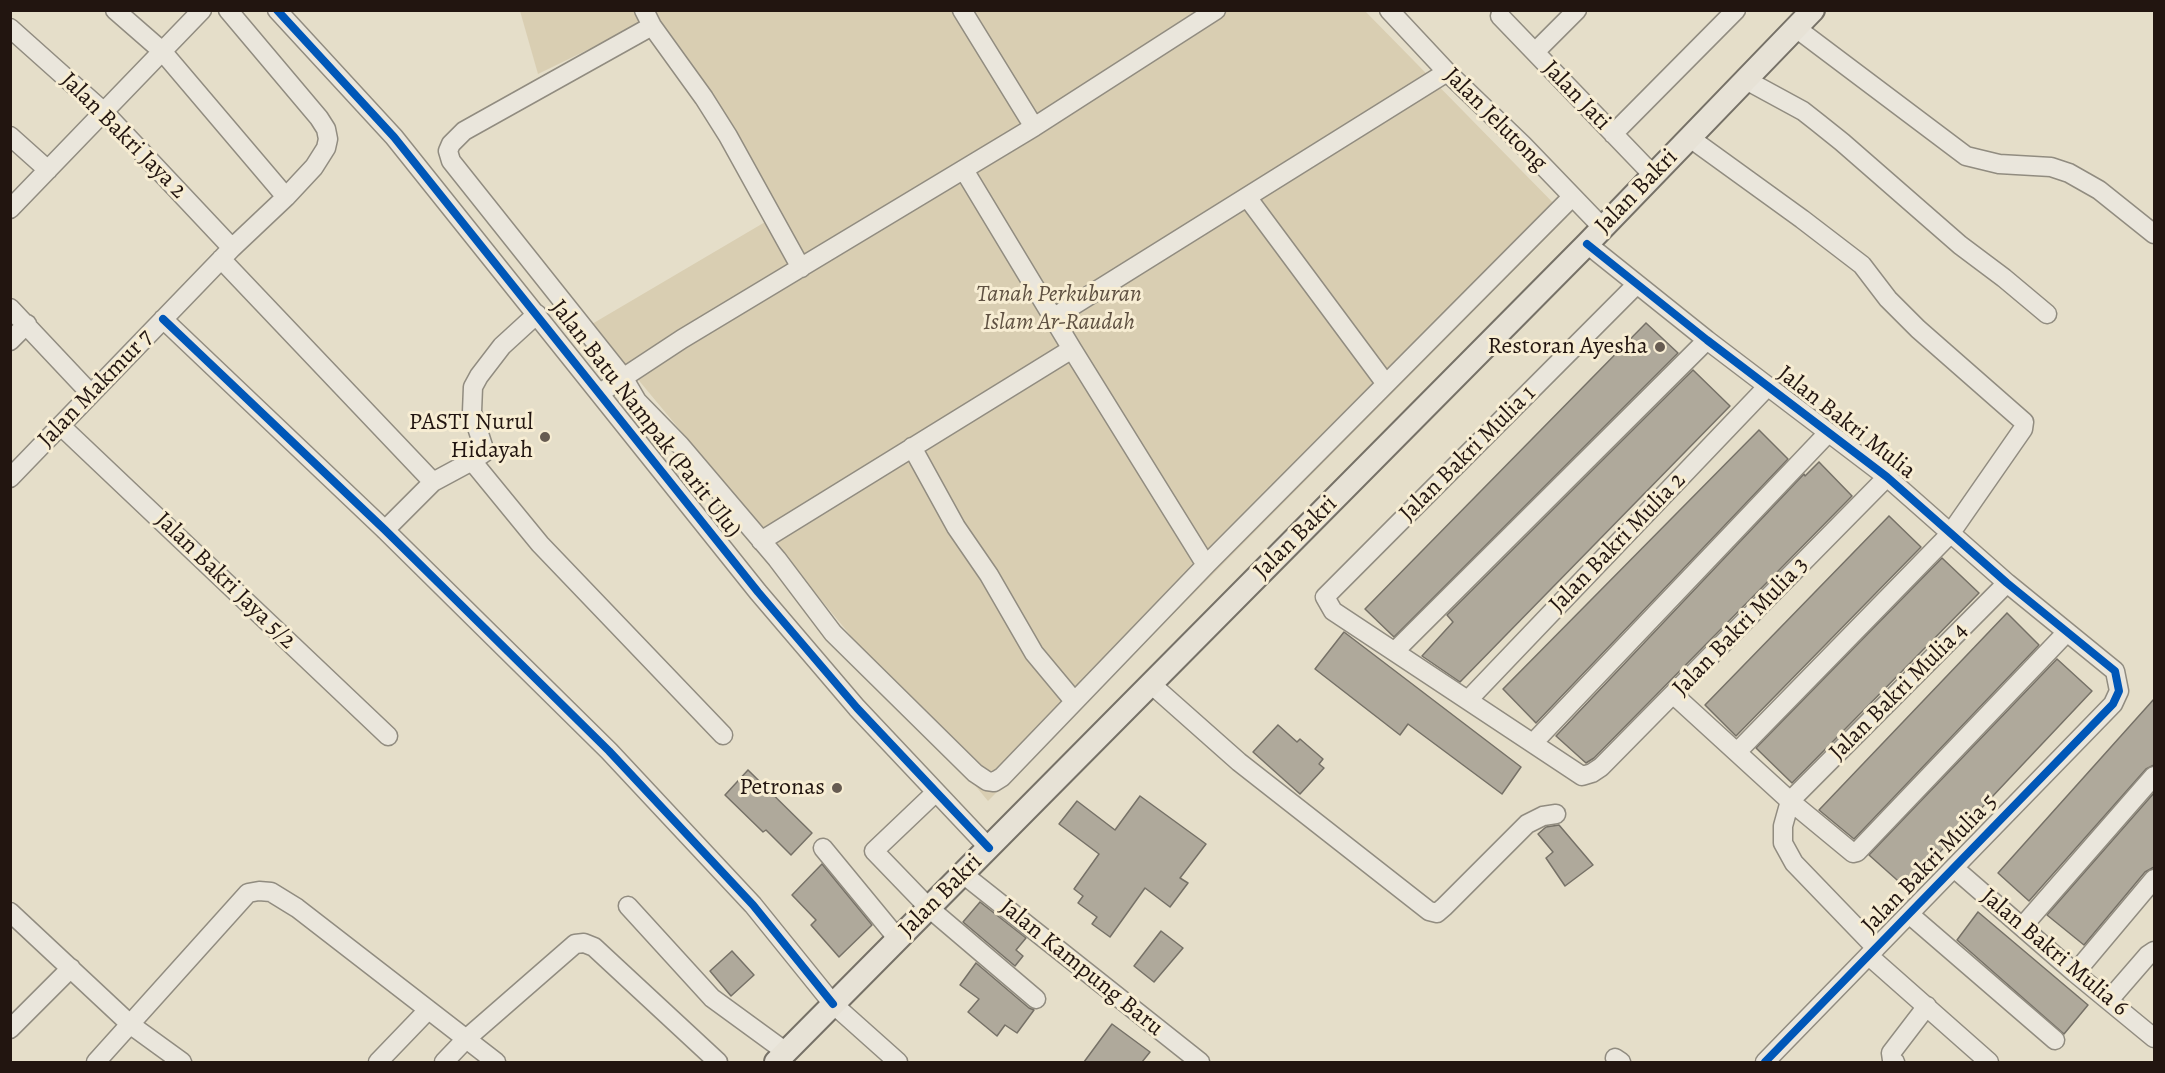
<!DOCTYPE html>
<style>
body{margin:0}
#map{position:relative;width:2165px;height:1073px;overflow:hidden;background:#e5dec9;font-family:Alegreya,serif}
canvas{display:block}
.frame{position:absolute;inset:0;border:12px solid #221510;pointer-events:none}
</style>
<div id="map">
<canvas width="2165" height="1073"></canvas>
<div class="frame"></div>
</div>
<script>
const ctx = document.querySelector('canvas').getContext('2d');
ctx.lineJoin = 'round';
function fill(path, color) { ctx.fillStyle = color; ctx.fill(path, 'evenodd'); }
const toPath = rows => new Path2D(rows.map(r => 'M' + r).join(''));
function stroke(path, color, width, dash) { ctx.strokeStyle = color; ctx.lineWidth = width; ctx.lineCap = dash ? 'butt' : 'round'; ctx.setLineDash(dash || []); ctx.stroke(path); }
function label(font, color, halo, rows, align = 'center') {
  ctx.font = font + ' Alegreya,serif'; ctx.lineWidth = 6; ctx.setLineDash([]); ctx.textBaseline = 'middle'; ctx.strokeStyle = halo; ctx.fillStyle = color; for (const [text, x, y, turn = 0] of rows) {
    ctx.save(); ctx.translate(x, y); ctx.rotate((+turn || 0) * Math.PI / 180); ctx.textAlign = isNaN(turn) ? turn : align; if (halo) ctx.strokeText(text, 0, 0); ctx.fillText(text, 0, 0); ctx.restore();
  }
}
fill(toPath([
 [520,11,1365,11,1567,217,988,801,592,324,777,215,657,16,538,74]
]), '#d9ceb2');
const building = toPath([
 [1646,323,1678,353,1394,637,1365,609,1646,323],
 [1693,370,1730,406,1460,682,1422,656,1453,622,1447,615,1693,370],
 [1759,430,1788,459,1536,723,1503,689,1759,430],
 [1819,462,1852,496,1594,758,1586,763,1556,736,1804,474,1805,476,1819,462],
 [1889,516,1921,547,1736,736,1705,705,1889,516],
 [1942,558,1979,593,1792,783,1756,748,1942,558],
 [2007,613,2039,645,1854,839,1819,810,2007,613],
 [1344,632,1521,767,1502,794,1408,724,1400,735,1315,669,1344,632],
 [2057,659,2092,691,1906,888,1869,855,2057,659],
 [2154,699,2154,765,2146,769,2029,901,1998,873,2154,699],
 [1278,725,1297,742,1300,739,1323,759,1319,764,1324,768,1300,794,1253,752,1278,725],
 [748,770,812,833,791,855,766,830,763,832,725,795,748,770],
 [2154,793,2154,867,2145,872,2084,945,2047,915,2154,793],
 [1140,796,1206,844,1180,878,1188,883,1170,907,1145,888,1110,937,1092,924,1097,917,1078,903,1083,896,1074,889,1099,854,1059,824,1077,801,1115,830,1140,796],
 [1559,825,1593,865,1565,886,1546,858,1553,852,1538,834,1546,827,1559,825],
 [822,864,872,925,839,957,811,925,816,920,792,895,822,864],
 [980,902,1026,938,1016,950,1023,956,1015,966,963,922,980,902],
 [1978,912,2088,1005,2064,1034,1957,940,1978,912],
 [1161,931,1183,948,1154,982,1134,966,1161,931],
 [732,951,754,975,731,996,710,971,732,951],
 [976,963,1029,1008,1034,1010,1017,1033,1005,1025,997,1036,968,1012,979,999,960,985,976,963],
 [1112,1024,1150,1052,1142,1062,1084,1062,1112,1024]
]);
fill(building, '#afa99b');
stroke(building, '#767167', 1.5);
const minor = toPath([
 [115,10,162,51,286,197],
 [277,10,394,137,758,592,857,708,989,848],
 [644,10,652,26,704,98,728,136,801,268],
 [962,10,1034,127],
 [1389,10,1447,72,1523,145,1603,228],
 [1500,16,1653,175],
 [652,26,464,131,451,144,448,151,451,161,623,377,637,401,680,445,777,559,833,633,975,773,987,781,994,782,1002,777,1206,565,1572,197],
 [10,28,104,112,232,248],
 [1796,28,1966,156,1999,164,2051,167,2069,173,2099,190,2154,234],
 [1535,52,1577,10],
 [1746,80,1803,111,1817,122,1842,142,1960,245,2004,278,2047,314],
 [1613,134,1736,10],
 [10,136,48,170],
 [1690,138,1802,219,1862,265,1888,299,1918,329,2024,422,2023,429,1950,534,1737,752],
 [964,170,1072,349,1206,565],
 [1247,197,1386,384],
 [10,209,202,10],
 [1587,244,1707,340,1887,477,2007,583,2115,671,2119,691,2113,704,1765,1062],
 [221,259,433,482],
 [1637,284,1325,597,1333,611,1582,776,1592,773,1601,767,1887,477],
 [10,308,91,394],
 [1053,318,1447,72],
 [163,319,385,530,609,751,753,905,833,1004,898,1062],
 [10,341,27,324],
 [600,393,682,339,1034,127,1216,10],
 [61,426,388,736],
 [912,447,956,527,989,575,1034,653,1074,701],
 [472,461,485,452,472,412,473,387,479,376,502,346,537,314],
 [10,478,232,248,286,197,314,167,326,148,328,139,326,129,319,118,228,10],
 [385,530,433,482,472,461,540,544,723,735],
 [761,541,1072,349],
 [1395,651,1707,340],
 [1151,684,1239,762,1429,911,1437,913,1444,907,1527,824,1543,816,1556,814],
 [1674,695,1790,801,1853,853,1857,852,2067,632],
 [1468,700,1768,386],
 [1533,743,1828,433],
 [936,792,874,851,929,908,1036,999],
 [823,848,898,939],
 [1954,868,2075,973,2154,1038],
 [963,874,1200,1062],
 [628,906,712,998,786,1052],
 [10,912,131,1025,182,1062],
 [1909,914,2055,1040],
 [2022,927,2154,776],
 [1876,948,1794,863,1783,843,1783,826,1790,801,2007,583],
 [1869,956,1989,1062],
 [2075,973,2154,879],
 [2109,1000,2148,955,2154,951],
 [10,1029,71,968],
 [1615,1058,1621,1062],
 [96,1062,248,893,259,891,271,892,297,908,496,1062],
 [378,1062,428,1010],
 [444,1062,466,1039,575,944,584,943,594,947,718,1062],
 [1895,1062,1892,1060,1891,1053,1927,1006]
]);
const major = toPath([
 [776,1062,1587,244,1813,10]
]);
stroke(minor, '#918c80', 21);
stroke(major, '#767167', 26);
stroke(minor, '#eae6dc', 18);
stroke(major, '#e7e2d6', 22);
stroke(toPath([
 [277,10,394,137,758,592,857,708,989,848],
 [1587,244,1707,340,1887,477,2007,583,2115,671,2119,691,2113,704,1765,1062],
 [163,319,385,530,609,751,753,905,833,1004]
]), '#0057b8', 8);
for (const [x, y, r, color] of [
 [1660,347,6,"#665b51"],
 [545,437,6,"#665b51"],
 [837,788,6,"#665b51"]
]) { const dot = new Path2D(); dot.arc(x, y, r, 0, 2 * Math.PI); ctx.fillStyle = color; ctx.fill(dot); stroke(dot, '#f7edd3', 2); }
label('24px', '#221510', '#f7edd3', [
 ["Jalan Jati",1576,96,46],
 ["Jalan Jelutong",1495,120,45],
 ["Jalan Bakri Jaya 2",123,136,45],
 ["Jalan Bakri",1637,192,-46],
 ["Jalan Makmur 7",96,389,-46],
 ["Jalan Batu Nampak (Parit Ulu)",645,419,52],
 ["Jalan Bakri Mulia",1846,423,38],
 ["Jalan Bakri Mulia 1",1468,454,-45],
 ["Jalan Bakri",1296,538,-45],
 ["Jalan Bakri Mulia 2",1618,543,-46],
 ["Jalan Bakri Jaya 5/2",225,581,44],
 ["Jalan Bakri Mulia 3",1741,627,-46],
 ["Jalan Bakri Mulia 4",1899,692,-45],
 ["Jalan Bakri Mulia 5",1930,864,-46],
 ["Jalan Bakri",941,896,-45],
 ["Jalan Bakri Mulia 6",2054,953,40],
 ["Jalan Kampung Baru",1081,968,39]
]);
label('italic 24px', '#5f5142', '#f7edd3', [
 ["Tanah Perkuburan",1059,295],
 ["Islam Ar-Raudah",1059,323]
]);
label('24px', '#221510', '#f7edd3', [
 ["Restoran Ayesha",1648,347],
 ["PASTI Nurul",533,423],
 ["Hidayah",533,451],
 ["Petronas",825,788]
], 'right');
</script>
